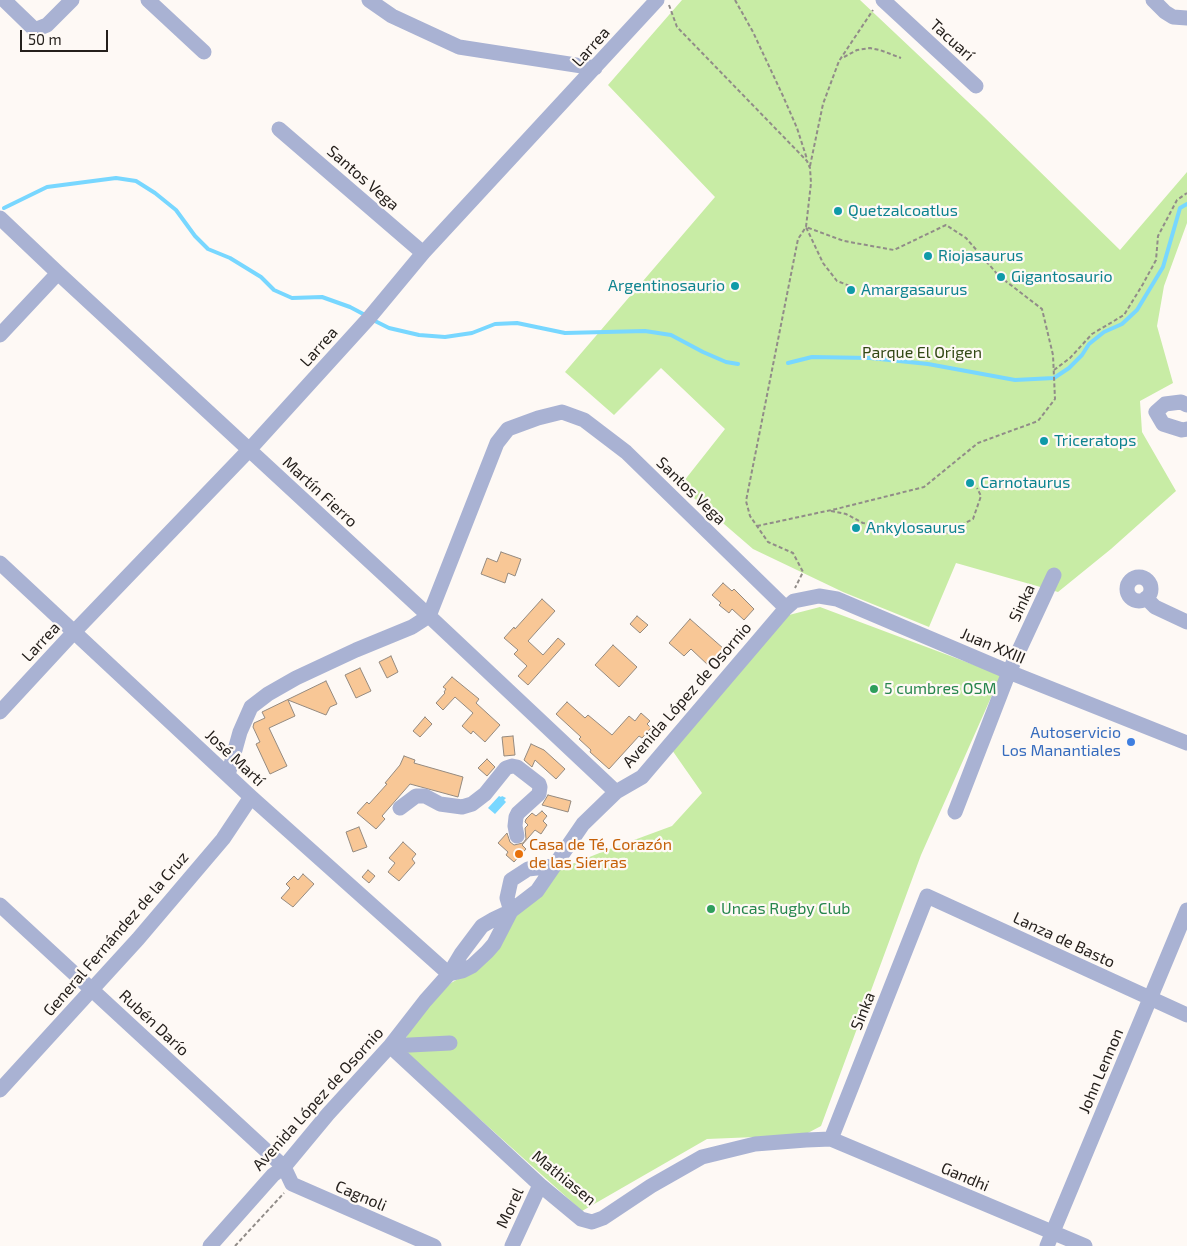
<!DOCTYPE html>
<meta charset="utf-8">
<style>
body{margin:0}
#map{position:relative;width:1187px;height:1246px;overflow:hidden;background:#fef9f5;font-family:"Exo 2",sans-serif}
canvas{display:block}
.scale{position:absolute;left:20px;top:30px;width:88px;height:22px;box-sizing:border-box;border:2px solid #25201c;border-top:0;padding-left:6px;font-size:15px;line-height:18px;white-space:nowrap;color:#25201c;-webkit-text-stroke:4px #fef9f5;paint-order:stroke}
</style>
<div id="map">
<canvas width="1187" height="1246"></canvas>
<div class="scale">50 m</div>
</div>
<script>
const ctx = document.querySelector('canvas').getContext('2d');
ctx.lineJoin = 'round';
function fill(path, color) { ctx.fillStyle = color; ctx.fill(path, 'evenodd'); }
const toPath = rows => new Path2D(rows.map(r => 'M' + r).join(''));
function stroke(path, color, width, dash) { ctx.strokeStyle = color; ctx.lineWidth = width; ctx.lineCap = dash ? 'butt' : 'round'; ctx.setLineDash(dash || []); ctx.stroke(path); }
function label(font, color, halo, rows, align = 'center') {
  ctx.font = font + ' "Exo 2",sans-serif'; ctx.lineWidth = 4.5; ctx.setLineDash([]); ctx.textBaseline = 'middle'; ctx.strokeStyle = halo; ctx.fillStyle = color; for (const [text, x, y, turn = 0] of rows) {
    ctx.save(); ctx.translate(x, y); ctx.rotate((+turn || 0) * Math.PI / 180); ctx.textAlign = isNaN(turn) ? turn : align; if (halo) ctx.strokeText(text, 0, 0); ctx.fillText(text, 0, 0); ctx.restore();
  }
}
fill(toPath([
 [682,0,860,0,984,117,1120,250,1187,172,1187,223,1164,286,1157,326,1173,383,1140,401,1142,432,1176,491,1111,549,1058,592,956,563,929,627,843,592,753,549,680,486,725,429,661,368,614,415,565,372,715,197,608,85],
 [820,607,1001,675,921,855,821,1126,804,1135,707,1139,582,1211,403,1050,402,1046,417,1016,451,983,474,970,509,924,557,870,607,850,672,826,702,793,672,750,789,615]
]), '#c8eca5');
fill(toPath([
 [499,796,501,797,502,796,506,798,504,800,506,802,495,814,488,808]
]), '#78d7ff');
stroke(toPath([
 [4,208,47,187,116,178,136,181,155,193,176,210,195,236,208,249,230,258,261,277,274,290,292,298,322,297,350,307,367,316],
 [373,320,389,328,419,335,445,337,472,333,495,324,517,323,565,333,645,331,671,335,703,352,726,362,738,364],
 [788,363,812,357,870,358,928,364,1015,380,1054,378,1069,368,1082,355,1089,344,1104,332,1122,324,1137,310,1163,267,1180,208,1187,204]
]), '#78d7ff', 4);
const building = toPath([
 [501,552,521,559,515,576,508,573,505,583,481,574,487,558,497,562,501,552],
 [723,583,732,591,734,589,754,609,744,620,732,609,729,613,719,605,721,603,712,595,723,583],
 [542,599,555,611,528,641,543,655,558,638,565,644,528,685,518,676,527,666,514,654,518,650,504,638,514,627,515,629,542,599],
 [637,616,648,625,640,633,630,624,637,616],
 [690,619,724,649,709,666,691,649,684,656,669,643,690,619],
 [613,645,637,667,619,687,595,665,613,645],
 [391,656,398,672,387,678,379,662,391,656],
 [360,668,371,691,356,698,345,675,360,668],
 [452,677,479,699,476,703,500,725,485,742,473,731,471,734,462,726,473,713,455,697,443,710,436,703,445,693,444,692,446,689,443,687,452,677],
 [326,681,337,704,330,707,326,715,288,700,295,716,269,728,287,766,270,774,256,744,260,742,253,727,254,723,265,718,262,712,326,681],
 [567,702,585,718,588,715,612,735,629,716,635,721,641,713,650,721,647,724,651,728,642,738,639,736,609,769,590,752,591,750,579,739,581,737,556,714,567,702],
 [425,717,432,724,420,737,413,731,425,717],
 [513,736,515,755,504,756,502,737,513,736],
 [531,744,544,750,565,769,556,779,535,760,532,767,524,760,531,744],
 [404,756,415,760,414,763,463,777,458,797,410,784,382,816,385,819,376,829,357,813,367,802,369,804,387,784,385,783,400,765,404,756],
 [487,759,495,767,487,776,478,768,487,759],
 [548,795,571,801,568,812,542,805,548,795],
 [542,811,547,816,543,821,547,825,541,834,535,830,522,845,526,849,514,862,506,855,508,852,498,843,507,833,510,842,514,845,523,843,526,839,525,828,528,825,525,822,526,819,532,813,536,816,542,811],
 [359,827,367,847,353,852,346,832,359,827],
 [403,842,416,854,412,859,415,863,399,881,388,872,395,863,389,858,403,842],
 [368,870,375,876,369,883,362,877,368,870],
 [303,874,314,884,293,907,281,898,290,888,286,884,294,876,298,880,303,874]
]);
fill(building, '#f8c796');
stroke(building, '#958a7f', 1);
stroke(toPath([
 [735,0,753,32,783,96,797,128,807,159],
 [669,5,677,27,807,161,810,168,811,183,806,227,798,239,746,501,750,516,768,542,793,553,803,572,795,588],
 [844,57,857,50,870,48,880,50,901,58],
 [810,166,823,104,839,61,873,10],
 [1054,370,1070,358,1092,334,1124,315,1143,284,1156,260,1158,236,1177,200,1187,193],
 [831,511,846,514,863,523,871,524,882,530,944,534,973,519,981,496,977,488],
 [757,526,836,509,924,487,978,443,1038,421,1055,399,1053,355,1042,309,999,276,966,238,946,225,894,250,844,241,806,227,823,263,837,281,850,286],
 [235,1246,284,1193]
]), '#918c88', 2, [4, 2.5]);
stroke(toPath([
 [4,0,33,28,37,29,47,25,72,0],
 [148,0,204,52],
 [369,0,392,16,459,47,595,68],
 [883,0,976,86],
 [1153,0,1165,12,1173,17,1187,18],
 [279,129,423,253],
 [0,218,58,273,429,616,616,792],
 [0,335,58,273],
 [1187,405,1181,402,1165,404,1156,412,1163,424,1182,430,1187,429],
 [0,563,251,797,449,974],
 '1127 589a12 12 0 1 1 24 0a12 12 0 1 1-24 0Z',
 [1146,598,1155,607,1187,622],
 [0,712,74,632,249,450,369,318,423,253,657,0],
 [228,775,240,732,251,707,268,694,296,678,356,650,412,627,429,616,497,443,508,429,538,418,562,412,584,420,626,452,786,608],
 [400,808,416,796,425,796,440,804,462,807,472,804,485,794,506,768,512,766,517,767,539,784,540,787,539,794,518,813,516,817,515,826,517,836],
 [955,812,1009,672,1054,575],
 [0,905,284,1167,292,1184,434,1246],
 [511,911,507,898,511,880,528,869,554,866],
 [449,974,462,971,472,966,487,952,494,944,511,911],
 [390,1046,540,1185,581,1219,592,1222,603,1218,651,1186,702,1157,755,1144,806,1140,831,1139,1085,1246],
 [390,1046,450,1043],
 [0,1090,138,939,223,839,251,797],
 [831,1139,927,896,1187,1015],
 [210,1246,273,1175,284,1167,328,1114,390,1046,425,1001,449,974,461,954,482,926,494,919,511,911,537,891,583,824,616,792,642,777,786,608,794,601,819,596,837,599,1009,672,1187,743],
 [512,1246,540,1185],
 [1047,1246,1187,910]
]), '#a9b2d3', 15);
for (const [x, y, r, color] of [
 [838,211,5,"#0f9aa8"],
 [928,256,5,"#0f9aa8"],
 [1001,277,5,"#0f9aa8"],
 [735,286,5,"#0f9aa8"],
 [851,290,5,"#0f9aa8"],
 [1044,441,5,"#0f9aa8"],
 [970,483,5,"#0f9aa8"],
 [856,528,5,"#0f9aa8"],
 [874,689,5,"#2e9e5b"],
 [1131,742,5,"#3f7fe0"],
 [519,854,5,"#e8710a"],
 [711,909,5,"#2e9e5b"]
]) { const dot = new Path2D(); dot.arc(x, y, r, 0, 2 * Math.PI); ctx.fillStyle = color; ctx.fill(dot); stroke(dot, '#fef9f5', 2); }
label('16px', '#25201c', '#fef9f5', [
 ["Tacuarí",952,40,42],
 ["Larrea",591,47,-48],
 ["Santos Vega",363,178,41],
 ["Larrea",319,347,-48],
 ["Santos Vega",691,491,44],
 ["Martín Fierro",320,492,43],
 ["Sinka",1022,603,-65],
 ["Larrea",41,642,-47],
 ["Juan XXIII",993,646,23],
 ["Avenida López de Osornio",687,695,-49],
 ["José Martí",235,758,43],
 ["General Fernández de la Cruz",116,934,-49],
 ["Lanza de Basto",1064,940,25],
 ["Sinka",863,1011,-68],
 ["Rubén Darío",154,1023,43],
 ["John Lennon",1101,1071,-67],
 ["Avenida López de Osornio",318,1099,-48],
 ["Gandhi",965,1177,23],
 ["Mathiasen",564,1178,39],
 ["Cagnoli",361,1196,23],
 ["Morel",510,1208,-65]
]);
label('16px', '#0d838f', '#fef9f5', [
 ["Quetzalcoatlus",848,211],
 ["Riojasaurus",938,256],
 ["Gigantosaurio",1011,277],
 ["Argentinosaurio",725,286,"right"],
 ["Amargasaurus",861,290],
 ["Triceratops",1054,441],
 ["Carnotaurus",980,483],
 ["Ankylosaurus",866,528]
], 'left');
label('16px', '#324815', '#fef9f5', [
 ["Parque El Origen",922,353]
]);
label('16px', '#27864d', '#fef9f5', [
 ["5 cumbres OSM",884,689],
 ["Uncas Rugby Club",721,909]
], 'left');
label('16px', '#366cbe', '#fef9f5', [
 ["Autoservicio",1121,733],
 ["Los Manantiales",1121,751]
], 'right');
label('16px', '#c56008', '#fef9f5', [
 ["Casa de Té, Corazón",529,845],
 ["de las Sierras",529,863]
], 'left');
</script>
